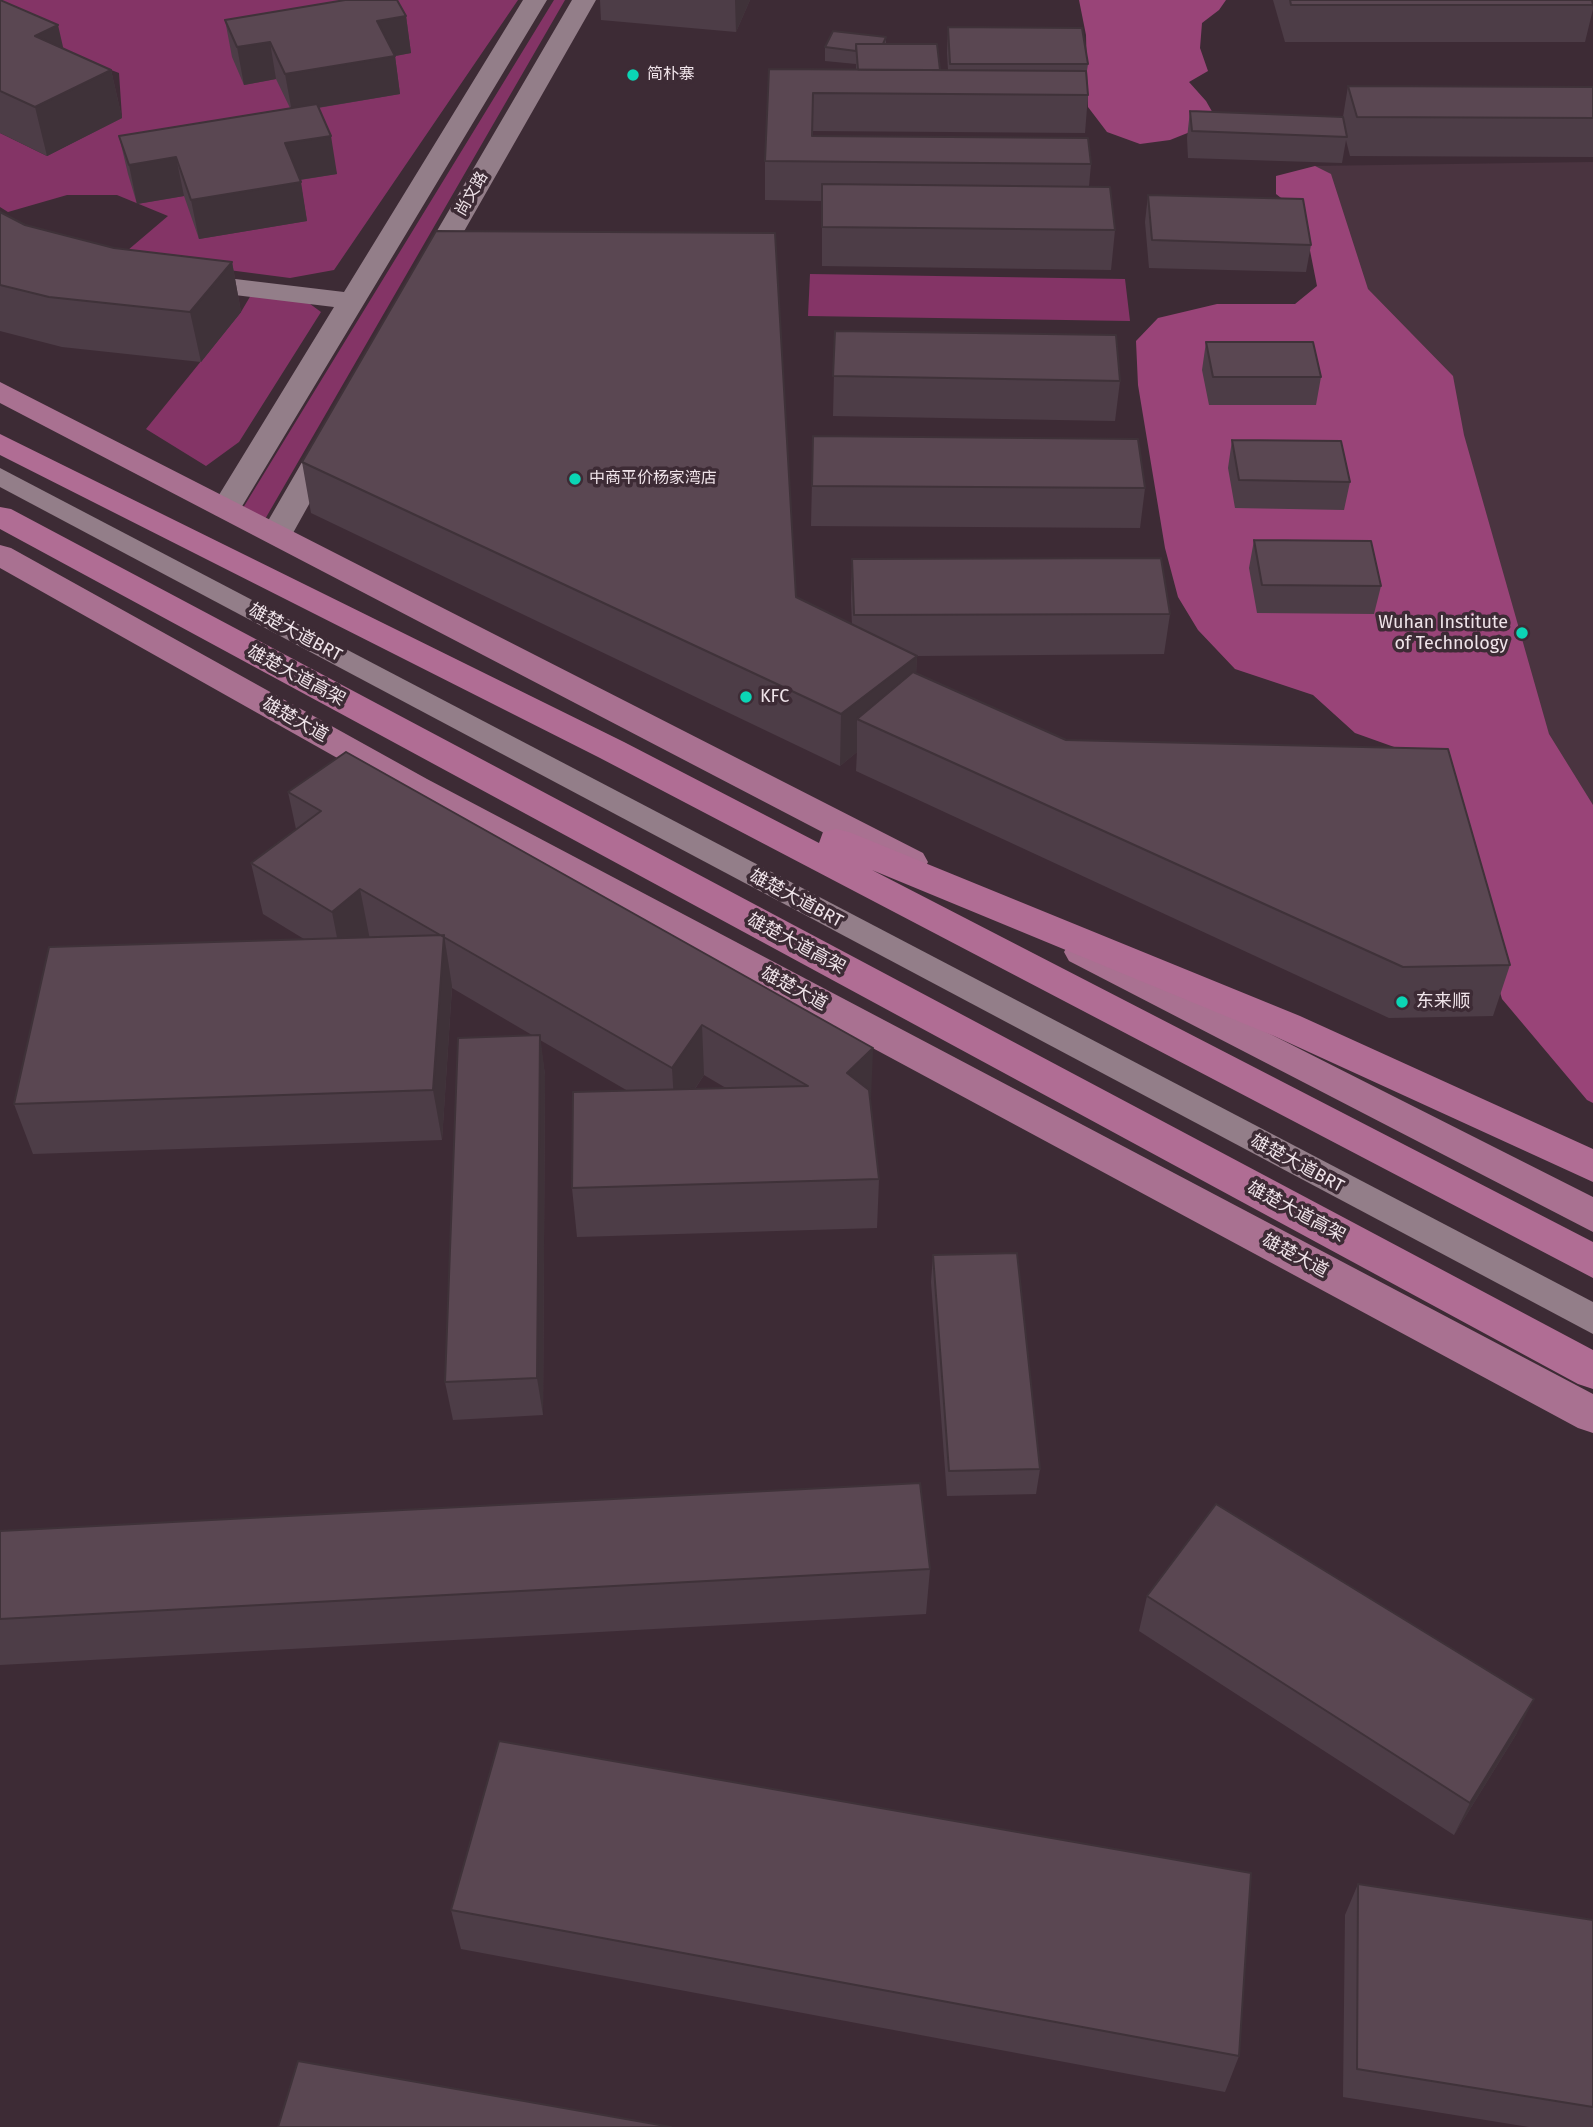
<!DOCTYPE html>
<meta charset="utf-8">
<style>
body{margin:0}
canvas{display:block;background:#3d2b35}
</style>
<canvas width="1593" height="2127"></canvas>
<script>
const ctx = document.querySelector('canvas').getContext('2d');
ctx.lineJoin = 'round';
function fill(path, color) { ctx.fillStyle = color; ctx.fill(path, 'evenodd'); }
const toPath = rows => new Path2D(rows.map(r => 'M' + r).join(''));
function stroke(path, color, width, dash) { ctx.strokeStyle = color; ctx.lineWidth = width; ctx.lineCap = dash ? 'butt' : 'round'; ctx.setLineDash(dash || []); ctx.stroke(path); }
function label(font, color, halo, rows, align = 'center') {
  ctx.font = font + ' "Fira Sans","Noto Sans SC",sans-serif'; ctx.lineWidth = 7; ctx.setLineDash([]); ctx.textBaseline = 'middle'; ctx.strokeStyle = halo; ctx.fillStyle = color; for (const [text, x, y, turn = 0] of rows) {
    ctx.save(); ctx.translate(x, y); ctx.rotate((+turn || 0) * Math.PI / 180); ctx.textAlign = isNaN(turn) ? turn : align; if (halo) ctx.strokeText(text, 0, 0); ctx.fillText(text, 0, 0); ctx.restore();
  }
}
fill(toPath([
 [1593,162,1593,1103,1315,166]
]), '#4a3440');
fill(toPath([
 [0,0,518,0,334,270,290,278,121,256,168,216,117,195,67,195,8,212,0,207,0,133,47,156,122,117,119,73,0,27],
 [554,0,565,0,257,533,235,521],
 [810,274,1125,279,1130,321,808,316],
 [251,295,306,301,321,312,239,442,206,466,146,429,241,312]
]), '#843466');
fill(toPath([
 [1079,0,1226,0,1219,10,1202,23,1200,48,1208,71,1189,82,1206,101,1214,115,1195,130,1170,140,1140,144,1107,132,1088,107,1086,35],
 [1315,166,1331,174,1368,289,1453,376,1464,435,1549,734,1593,805,1593,1103,1587,1100,1502,999,1459,850,1425,758,1355,733,1313,695,1235,669,1198,630,1178,597,1165,548,1138,385,1136,341,1158,318,1217,304,1295,304,1317,286,1303,215,1276,194,1276,176]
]), '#994478');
fill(toPath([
 [0,468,1593,1302,1593,1334,0,487,0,468]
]), '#937e89');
fill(toPath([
 [523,0,547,0,241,508,237,515,226,517,215,515,211,508,334,307,185,289,175,287,171,281,175,275,185,273,344,292,523,0],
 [572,0,596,0,438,277,434,283,414,283,410,277,572,0],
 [331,429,342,432,346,438,293,533,288,540,277,543,266,540,261,533,316,438,320,432,331,429]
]), '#937e89');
fill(toPath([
 [0,382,923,853,928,862,923,871,910,874,897,871,0,403,0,382],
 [0,545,11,548,427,779,1593,1394,1593,1433,1578,1428,403,795,0,568,0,545],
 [1082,939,1593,1197,1593,1232,1069,961,1064,952,1069,943,1082,939]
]), '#a97191');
fill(toPath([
 [0,434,624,742,819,843,823,832,836,829,849,832,1300,1016,1593,1149,1593,1182,1274,1036,872,870,1593,1242,1593,1278,600,758,0,455,0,434],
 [0,507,11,509,1593,1350,1593,1389,1578,1384,0,529,0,507]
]), '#b06d94');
fill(toPath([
 [0,0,63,49,111,70,122,118,47,156,0,133],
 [600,0,750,0,736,32,601,20],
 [1273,0,1592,0,1593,9,1585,42,1285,42],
 [406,16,411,53,395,56,400,94,318,108,337,174,300,180,307,221,199,239,184,196,137,204,128,174,119,136,290,108,276,79,244,85,232,57,225,20],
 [948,27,1088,64,1086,77,1088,95,1085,133,813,131,813,136,1091,164,1089,186,1115,230,1111,270,822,266,822,201,765,200,765,161,769,69,856,70,856,64,825,61,825,47,886,37,886,44,940,70,948,70,947,53],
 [1348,86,1593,87,1593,157,1350,156,1346,140,1342,163,1188,158,1187,138,1190,111,1343,117],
 [1148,195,1311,245,1306,272,1149,268,1145,222],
 [0,212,25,225,114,248,232,262,241,312,201,362,62,347,0,331],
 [835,331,1120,381,1115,421,833,416],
 [1206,342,1321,377,1316,405,1209,405,1202,370],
 [813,436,1145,488,1140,528,811,526],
 [1232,440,1350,482,1344,510,1235,508,1228,468],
 [302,462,796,597,852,625,851,600,852,559,1170,614,1164,654,917,656,916,674,1510,965,1493,1016,1389,1018,856,771,857,752,840,766,311,513],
 [1254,540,1381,586,1374,614,1257,613,1249,568],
 [288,792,871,1098,870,1099,879,1179,877,1228,577,1237,572,1188,628,1091,540,1040,545,1075,543,1415,453,1420,445,1382,532,1035,452,988,442,1140,33,1154,14,1104,304,939,263,914,251,863,296,829],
 [704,1075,726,1088,695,1089],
 [933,1255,1040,1469,1036,1494,947,1496,931,1282],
 [0,1531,930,1569,926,1614,0,1665],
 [1147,1596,1517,1733,1454,1835,1139,1631],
 [1358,1884,1593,1920,1593,2127,1529,2127,1343,2097,1345,1915],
 [451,1910,1239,2056,1225,2092,461,1949]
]), '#4d3d47');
fill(toPath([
 [735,0,750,0,736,32],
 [406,16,411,53,395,56,400,94,292,112,285,74,377,21],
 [58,25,69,73,35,36],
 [270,42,276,79,244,85,237,47],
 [111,70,122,118,47,156,35,107],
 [331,136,337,174,292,181,285,143],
 [176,157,184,196,137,204,129,165],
 [301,182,307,221,199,239,191,200],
 [232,262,241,312,201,362,190,312],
 [917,656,915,707,857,719,857,752,840,766,841,714],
 [360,889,370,940,342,963,332,912],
 [444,935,452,986,442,1140,433,1090],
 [702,1025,704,1075,675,1118,672,1068],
 [540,1035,545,1075,543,1415,537,1378],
 [873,1048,871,1098,846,1124,847,1073],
 [1534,1699,1517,1733,1454,1835,1470,1803]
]), '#3f3239');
const building = toPath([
 [0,0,58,25,35,36,111,70,35,107,0,91,0,0],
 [345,0,397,0,406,16,377,21,395,56,285,74,270,42,237,47,225,20,345,0],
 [1290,0,1592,0,1593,5,1291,5,1290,0],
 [948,27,1082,28,1088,64,950,64,948,27],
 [833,31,886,37,883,44,856,44,856,51,825,47,833,31],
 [856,44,937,44,940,70,858,70,856,44],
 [769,69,1086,71,1088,95,813,93,812,136,1088,138,1091,164,765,161,769,69],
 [1348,86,1593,87,1593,118,1357,117,1348,86],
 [317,104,331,136,285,143,301,182,191,200,176,157,129,165,119,136,317,104],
 [1190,111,1343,117,1347,137,1192,131,1190,111],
 [822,184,1110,187,1115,230,822,227,822,184],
 [1148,195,1303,199,1311,245,1152,240,1148,195],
 [0,212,25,225,114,248,232,262,190,312,49,297,0,285,0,212],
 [436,231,775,233,796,597,917,656,841,714,302,462,436,231],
 [835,331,1116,335,1120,381,833,376,835,331],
 [1206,342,1313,342,1321,377,1213,377,1206,342],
 [813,436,1138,439,1145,488,812,486,813,436],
 [1232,440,1341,441,1350,482,1239,480,1232,440],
 [1254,540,1371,541,1381,586,1262,585,1254,540],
 [1161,558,1170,614,854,615,852,559,1161,558],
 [913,672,1066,740,1448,749,1510,965,1403,967,857,719,913,672],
 [346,752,873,1048,847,1073,869,1090,879,1179,572,1188,573,1092,808,1086,702,1025,672,1068,360,889,332,912,251,863,321,811,288,792,346,752],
 [444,935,433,1090,14,1104,49,947,444,935],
 [540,1035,537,1378,445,1382,458,1038,540,1035],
 [1017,1253,1040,1469,949,1471,933,1255,1017,1253],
 [920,1483,930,1569,0,1619,0,1531,920,1483],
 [1216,1504,1534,1699,1470,1803,1147,1596,1216,1504],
 [499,1741,1251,1873,1239,2056,451,1910,499,1741],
 [1358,1884,1593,1920,1593,2107,1357,2069,1358,1884],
 [298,2061,671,2127,278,2127,298,2061]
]);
fill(building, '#5a4752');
stroke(building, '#3f3239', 2);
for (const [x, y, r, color] of [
 [633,75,7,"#0bd5b5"],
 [575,479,7,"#0bd5b5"],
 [1522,633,7,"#0bd5b5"],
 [746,697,7,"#0bd5b5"],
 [1402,1002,7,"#0bd5b5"]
]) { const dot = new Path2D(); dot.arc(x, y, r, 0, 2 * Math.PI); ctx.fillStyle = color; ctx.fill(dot); stroke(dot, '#3d2b35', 2.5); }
label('16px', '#efe3e9', '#3d2b35', [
 ["简朴寨",647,75],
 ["中商平价杨家湾店",589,479]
], 'left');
label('16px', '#efe3e9', '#3d2b35', [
 ["尚文路",472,194,-60]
]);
label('18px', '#efe3e9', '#3d2b35', [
 ["Wuhan Institute",1508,623,"right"],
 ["of Technology",1508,644,"right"],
 ["KFC",760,697],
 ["东来顺",1416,1002]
], 'left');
label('18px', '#efe3e9', '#3d2b35', [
 ["雄楚大道BRT",295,633,28],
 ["雄楚大道高架",296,676,28],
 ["雄楚大道",295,720,29],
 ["雄楚大道BRT",796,899,28],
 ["雄楚大道高架",796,944,28],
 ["雄楚大道",794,989,28],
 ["雄楚大道BRT",1297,1164,28],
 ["雄楚大道高架",1296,1212,28],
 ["雄楚大道",1295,1256,28]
]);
</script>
